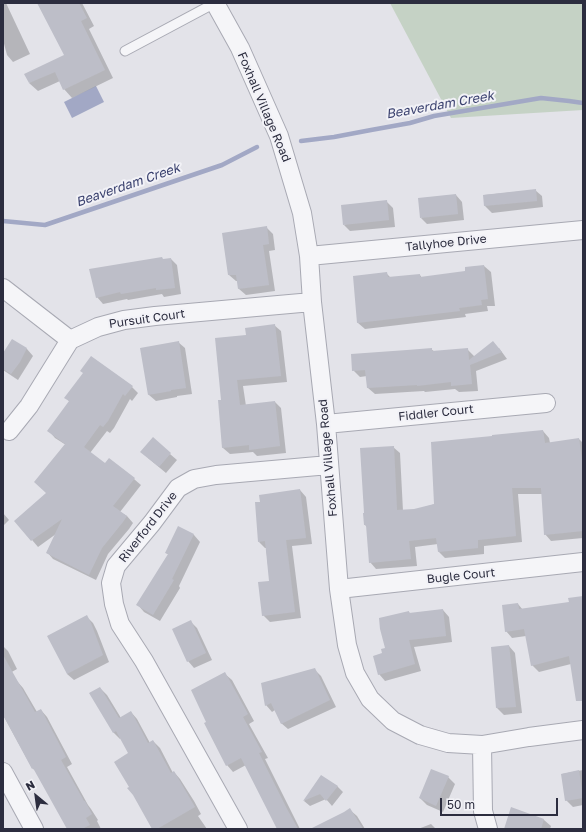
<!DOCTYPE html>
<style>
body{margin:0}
#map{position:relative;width:586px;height:832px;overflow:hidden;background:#e3e3e9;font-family:"Golos Text",sans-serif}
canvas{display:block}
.frame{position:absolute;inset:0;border:4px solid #2c2d3f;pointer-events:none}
.north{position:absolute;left:16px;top:776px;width:40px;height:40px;-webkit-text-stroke:3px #f2f2f7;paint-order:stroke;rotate:331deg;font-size:11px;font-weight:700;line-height:16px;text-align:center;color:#2c2d3f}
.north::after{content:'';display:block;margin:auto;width:14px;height:18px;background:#2c2d3f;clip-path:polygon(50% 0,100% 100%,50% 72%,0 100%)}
.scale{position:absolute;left:440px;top:798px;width:118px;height:18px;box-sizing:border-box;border:2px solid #2c2d3f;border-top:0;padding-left:5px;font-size:12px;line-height:14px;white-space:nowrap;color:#2c2d3f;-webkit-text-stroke:3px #f2f2f7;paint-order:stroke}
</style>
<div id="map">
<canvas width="586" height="832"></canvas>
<div class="frame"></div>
<div class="north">N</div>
<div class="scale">50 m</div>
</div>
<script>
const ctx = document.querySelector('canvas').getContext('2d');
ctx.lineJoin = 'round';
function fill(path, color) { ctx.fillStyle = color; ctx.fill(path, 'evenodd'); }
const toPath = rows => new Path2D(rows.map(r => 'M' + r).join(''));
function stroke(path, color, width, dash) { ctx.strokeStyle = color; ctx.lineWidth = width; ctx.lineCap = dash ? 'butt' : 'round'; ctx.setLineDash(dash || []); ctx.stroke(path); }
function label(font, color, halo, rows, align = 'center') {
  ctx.font = font + ' "Golos Text",sans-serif'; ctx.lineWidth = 4; ctx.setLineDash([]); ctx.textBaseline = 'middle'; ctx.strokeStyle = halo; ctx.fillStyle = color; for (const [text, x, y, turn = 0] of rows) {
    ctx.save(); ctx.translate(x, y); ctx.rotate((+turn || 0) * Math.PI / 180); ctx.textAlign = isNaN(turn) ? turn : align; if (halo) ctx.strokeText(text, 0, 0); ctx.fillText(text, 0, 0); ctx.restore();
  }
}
fill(toPath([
 [390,3,583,3,583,110,451,118]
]), '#c5d2c5');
fill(toPath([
 [96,86,104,102,72,118,64,102]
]), '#a2a8c5');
fill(toPath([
 [3,3,6,3,30,54,13,62,7,55,3,40],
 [38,3,82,3,94,26,89,29,113,78,72,98,64,89,60,81,38,91,29,83,65,55],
 [535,190,542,196,543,207,492,213,485,206,484,195],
 [456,195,462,202,464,220,427,224,421,218],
 [386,201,393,208,395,227,350,231,344,225],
 [266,227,273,234,275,250,269,251,275,291,246,295,239,289,238,281,236,281,229,275],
 [171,259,177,265,181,294,164,297,162,294,128,300,127,299,103,304,97,297,163,260],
 [484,266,491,272,495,306,487,306,488,311,465,314,466,317,365,329,358,323,387,274,391,278,420,275,422,278,466,272],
 [274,325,281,331,287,382,243,386,246,406,275,402,281,408,286,453,257,456,253,452,230,454,223,448,222,401,248,335],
 [12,340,27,349,33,356,18,380,3,370,3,355],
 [178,342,185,348,192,394,177,396,177,397,156,401,149,395,141,349],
 [499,348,507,359,476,371,478,391,459,392,455,389,425,392,424,391,375,394,368,388,367,376,360,377,353,370,431,349,435,352,468,350,475,357],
 [132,387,138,393,132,401,130,399,114,428,110,433,107,431,90,453,105,465,134,479,141,485,120,512,127,516,133,523,129,529,108,554,96,580,53,559,47,552,56,534,38,547,16,521,47,493,66,445,55,438,49,431,70,402,66,398],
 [543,431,549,438,550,443,579,439,583,443,583,538,551,541,545,534,542,494,518,494,522,542,484,546,484,554,445,558,439,552,438,544,415,547,417,566,376,569,370,562,367,527,365,525,393,447,400,453,403,511,414,510,435,504],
 [170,454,177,460,166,473,148,458],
 [300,490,306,497,312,544,292,546,301,618,270,622,263,615,270,582,266,548,265,548,259,542],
 [3,513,9,520,3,526],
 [179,528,194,535,200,542,179,586,180,588,160,621,144,612,138,605,169,555,166,553],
 [583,597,583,696,571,664,539,672,532,665,526,636,512,638,506,631,518,604,523,610,570,603],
 [443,610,449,617,452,642,414,647,421,671,385,681,379,674,383,654,409,612,411,614],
 [87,617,93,623,97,631,109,662,74,680,67,674],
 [191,622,197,628,212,660,194,668,188,661],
 [3,646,8,651,17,669,3,677],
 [509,646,515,653,522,713,504,715,497,708,492,648],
 [314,669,321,676,336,707,288,729,281,723,275,710,272,712,266,705],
 [225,674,232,680,254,721,249,724,268,758,265,759,300,829,278,829,246,765,233,772,227,765,208,722],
 [17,681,23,688,37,712,41,710,47,717,72,764,67,767,88,805,91,809,98,820,97,821,101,829,69,829,37,772,32,768,3,715,3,690],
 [100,688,107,695,121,718,131,712,137,719,150,743,153,741,160,748,173,773,174,772,180,779,194,801,201,814,198,816,207,829,153,829,130,787,129,753,121,738,120,739,113,732],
 [583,770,583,805,573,807,566,800,562,774],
 [321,776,337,786,343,792,332,806,326,799,310,806,304,801],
 [448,777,455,784,443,812,427,805,420,798],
 [512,809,544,820,551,826,550,829,509,829],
 [350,810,357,816,365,829,341,829],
 [431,824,436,829,418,829]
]), '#0003');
stroke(toPath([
 [301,141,334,137,371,130,410,123,434,116,541,98,569,101,583,103],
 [3,221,45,225,222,165,257,147]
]), '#a2a8c5', 4.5);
fill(toPath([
 [37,3,79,3,87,18,81,21,105,70,63,90,55,72,29,83,24,74,64,55],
 [536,189,537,201,484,206,483,195],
 [456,194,458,214,420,218,418,198],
 [387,200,389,220,343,225,341,205],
 [267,226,269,244,263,245,269,285,238,289,236,275,228,275,222,233],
 [162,257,163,259,171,258,175,288,156,290,156,288,121,294,120,292,96,298,89,269],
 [484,265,488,299,481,300,482,305,459,308,460,311,357,323,353,276,387,272,388,277,420,274,420,277,465,271,465,267],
 [275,324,281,376,237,380,240,405,275,401,280,446,249,450,249,445,222,448,218,400,221,400,215,338,246,335,245,328],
 [12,339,27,348,20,362,11,374,3,369,3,353],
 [179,341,186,388,171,390,171,391,148,395,140,348],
 [493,341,502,352,470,365,472,384,451,386,451,382,417,386,417,385,367,388,365,370,352,371,351,354,407,350,432,348,432,351,468,348,469,360],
 [91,356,133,386,125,396,123,394,108,421,103,427,100,425,84,447,105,463,109,458,135,478,113,506,127,516,123,522,102,548,89,575,46,553,62,519,31,541,14,521,46,493,34,482,65,444,47,431,69,401,64,398,83,373,80,371],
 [543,430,545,443,579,438,583,467,583,531,544,535,541,488,512,488,516,536,478,540,478,548,438,552,436,538,409,541,411,559,369,563,366,525,364,525,363,513,364,513,360,448,394,446,397,510,414,509,434,504,431,442,492,436,492,435],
 [153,437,171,453,159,467,140,452],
 [300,489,306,538,286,540,295,612,262,616,258,582,269,581,265,541,258,542,255,502,260,502,259,495],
 [178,526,194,534,172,579,174,580,153,615,136,605,168,554,165,553],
 [583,596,583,701,576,701,569,656,531,666,524,629,505,632,502,605,518,603,519,609,569,602,568,598],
 [443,609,446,636,409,640,415,664,378,675,373,656,382,653,381,649,385,648,380,629,379,618,409,611,409,613],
 [87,615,91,623,103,655,67,674,47,636],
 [191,620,206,653,187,662,172,629],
 [509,645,516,707,496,708,491,647],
 [3,655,35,712,41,709,66,757,61,760,84,801,85,801,92,814,86,818,90,825,82,829,67,829,33,768,32,769,3,715],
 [315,668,330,700,281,724,271,703,265,706,261,683],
 [225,672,248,714,243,717,262,752,259,753,287,809,298,829,277,829,241,758,226,766,204,723,206,722,191,690],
 [100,687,119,718,131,711,148,743,153,740,171,773,174,771,195,807,157,829,152,829,133,795,127,788,129,787,114,762,128,753,116,731,113,733,89,693],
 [431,769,449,776,436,806,419,798],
 [579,770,583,798,565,801,561,774],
 [321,775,338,786,326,801,320,794,303,801],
 [511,807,544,819,541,829,504,829],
 [350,808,363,829,310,829,344,812]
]), '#bdbec8');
const service = toPath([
 [125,51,215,3]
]);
const minor = toPath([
 [215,3,240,48,279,136,302,213,309,256,312,302,326,424,339,589,347,645,355,673,370,699,393,721,420,735,448,743,482,745,529,737,583,730],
 [309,256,583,230],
 [3,288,70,340],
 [326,424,546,403],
 [9,431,29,406,70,340,98,327,124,320,155,316,312,302],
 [339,589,583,562],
 [482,745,483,811,488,829],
 [3,772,34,829],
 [238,829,144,661,120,624,114,604,111,583,116,566,152,523,178,488,194,479,216,475,329,465]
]);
stroke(service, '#a8a9b3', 11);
stroke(minor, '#a8a9b3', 20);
stroke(service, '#f5f5f8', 9);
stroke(minor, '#f5f5f8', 18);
label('12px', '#2c2d3f', '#f2f2f7', [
 ["Foxhall Village Road",264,107,67],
 ["Tallyhoe Drive",446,243,-6],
 ["Pursuit Court",147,319,-8],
 ["Fiddler Court",436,413,-6],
 ["Foxhall Village Road",328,458,-95],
 ["Riverford Drive",148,527,-52],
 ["Bugle Court",461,576,-6]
]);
label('italic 13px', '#3b426f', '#f2f2f7', [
 ["Beaverdam Creek",440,105,-10],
 ["Beaverdam Creek",128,185,-19]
]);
</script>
